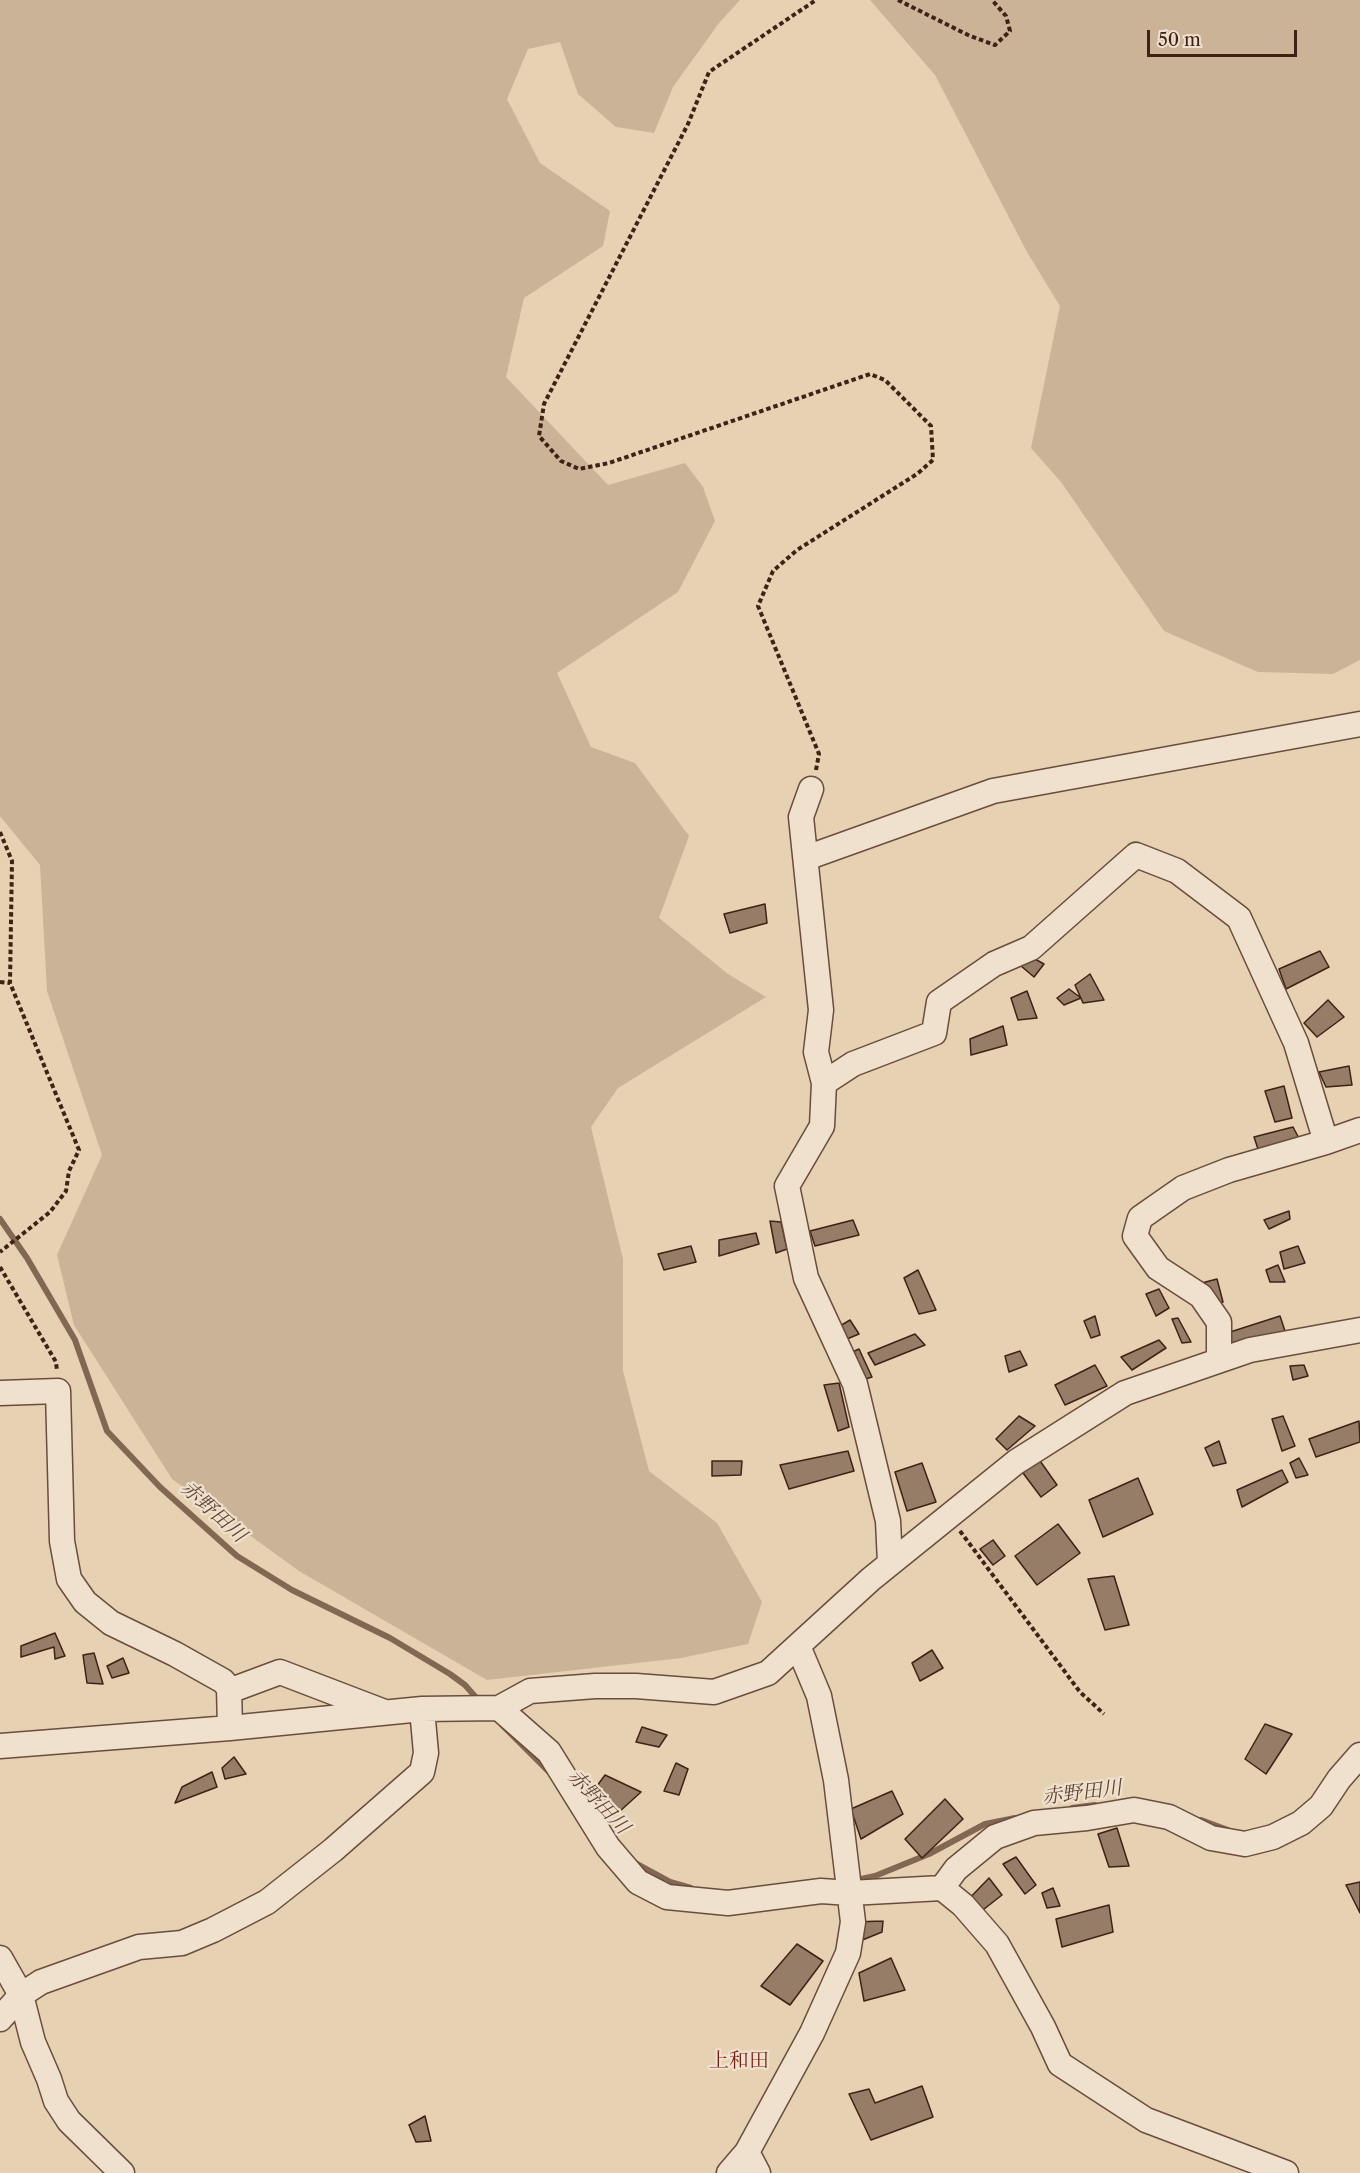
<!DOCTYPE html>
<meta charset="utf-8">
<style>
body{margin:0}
#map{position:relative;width:1360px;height:2173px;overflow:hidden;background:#e6d1b2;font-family:"Libre Caslon Text",serif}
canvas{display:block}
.scale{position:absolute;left:1147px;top:30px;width:150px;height:27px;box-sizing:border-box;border:3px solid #402115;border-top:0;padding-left:8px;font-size:18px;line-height:21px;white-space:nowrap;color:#402115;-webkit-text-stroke:4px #efe1cd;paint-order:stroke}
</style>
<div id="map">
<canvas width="1360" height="2173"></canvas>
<div class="scale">50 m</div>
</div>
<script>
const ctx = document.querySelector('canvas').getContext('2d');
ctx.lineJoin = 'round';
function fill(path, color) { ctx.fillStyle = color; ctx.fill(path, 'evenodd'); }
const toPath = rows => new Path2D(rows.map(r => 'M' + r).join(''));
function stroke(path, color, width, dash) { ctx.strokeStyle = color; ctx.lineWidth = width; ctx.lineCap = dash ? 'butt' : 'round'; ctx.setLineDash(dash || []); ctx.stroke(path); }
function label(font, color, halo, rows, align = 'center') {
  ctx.font = font + ' "Libre Caslon Text","Noto Serif JP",serif'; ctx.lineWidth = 4.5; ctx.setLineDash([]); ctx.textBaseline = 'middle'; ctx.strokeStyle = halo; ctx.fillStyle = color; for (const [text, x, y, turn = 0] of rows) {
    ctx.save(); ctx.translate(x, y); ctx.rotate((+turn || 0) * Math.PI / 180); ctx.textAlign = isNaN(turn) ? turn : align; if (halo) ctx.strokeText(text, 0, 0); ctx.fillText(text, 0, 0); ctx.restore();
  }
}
fill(toPath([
 [0,0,740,0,719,23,673,87,654,133,616,127,578,94,560,42,528,49,507,99,540,163,610,211,603,246,524,298,506,377,608,485,685,463,703,487,715,521,678,592,557,673,591,747,635,763,689,836,659,918,728,974,766,997,618,1088,591,1127,623,1259,623,1371,649,1471,717,1523,762,1602,748,1644,681,1658,487,1680,299,1571,172,1479,74,1325,57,1255,102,1155,47,991,40,865,0,816],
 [870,0,1360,0,1360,660,1333,674,1258,672,1164,631,1061,482,1031,448,1060,306,1027,252,935,75]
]), '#cab397');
stroke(toPath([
 [0,1219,27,1258,75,1340,107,1431,160,1487,237,1556,292,1590,390,1638,450,1674,465,1685,480,1702],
 [502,1725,552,1775],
 [1072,1808,1095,1805],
 [1201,1820,1228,1830],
 [635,1863,670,1882,691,1888],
 [852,1881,875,1876,929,1854,985,1824,1015,1818]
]), '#826753', 6);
const building = toPath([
 [765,904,767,923,730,933,724,914,765,904],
 [1320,951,1329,967,1286,989,1279,969,1320,951],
 [1033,958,1044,964,1034,977,1021,966,1033,958],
 [1090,974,1104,1000,1083,1003,1075,985,1090,974],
 [1069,989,1081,998,1064,1005,1057,998,1069,989],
 [1027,991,1037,1018,1018,1020,1011,998,1027,991],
 [1328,1000,1344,1017,1317,1037,1304,1023,1328,1000],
 [1003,1026,1007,1045,971,1055,970,1039,1003,1026],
 [1349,1066,1352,1085,1326,1087,1319,1072,1349,1066],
 [1284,1086,1292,1118,1275,1122,1265,1091,1284,1086],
 [1293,1127,1301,1142,1259,1152,1254,1137,1293,1127],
 [1289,1211,1290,1219,1269,1229,1264,1220,1289,1211],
 [853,1220,859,1235,815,1246,810,1231,853,1220],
 [770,1221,781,1222,787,1249,776,1253,770,1221],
 [756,1233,759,1244,719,1256,719,1240,756,1233],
 [691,1246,696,1262,664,1270,658,1254,691,1246],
 [1298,1246,1305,1263,1284,1269,1280,1252,1298,1246],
 [1278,1265,1285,1282,1270,1282,1266,1270,1278,1265],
 [918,1270,936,1310,919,1314,904,1278,918,1270],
 [1217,1279,1223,1302,1213,1305,1198,1284,1217,1279],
 [1159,1289,1169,1308,1156,1316,1146,1294,1159,1289],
 [1095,1316,1100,1335,1091,1338,1084,1321,1095,1316],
 [1280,1316,1287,1337,1231,1351,1224,1334,1280,1316],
 [1178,1318,1191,1342,1182,1343,1172,1319,1178,1318],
 [850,1320,859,1334,847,1339,840,1326,850,1320],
 [915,1334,925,1345,875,1365,868,1353,915,1334],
 [1159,1340,1166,1348,1132,1370,1121,1357,1159,1340],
 [859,1349,872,1377,859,1381,848,1354,859,1349],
 [1020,1351,1027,1365,1009,1372,1005,1356,1020,1351],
 [1095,1365,1107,1386,1065,1405,1055,1385,1095,1365],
 [1304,1365,1308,1376,1293,1380,1290,1366,1304,1365],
 [839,1383,849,1427,838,1431,824,1385,839,1383],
 [1019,1416,1035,1426,1007,1450,996,1439,1019,1416],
 [1283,1416,1295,1446,1282,1451,1272,1419,1283,1416],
 [1359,1421,1360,1442,1316,1457,1309,1439,1359,1421],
 [1219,1441,1226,1463,1213,1466,1205,1448,1219,1441],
 [848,1451,854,1471,789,1489,780,1465,848,1451],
 [1038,1458,1057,1485,1041,1497,1023,1473,1038,1458],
 [1299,1458,1308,1475,1296,1478,1290,1463,1299,1458],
 [712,1461,742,1461,741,1475,712,1476,712,1461],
 [922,1463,936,1502,907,1511,895,1472,922,1463],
 [1282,1470,1288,1482,1242,1507,1237,1490,1282,1470],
 [1138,1478,1153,1514,1103,1537,1089,1500,1138,1478],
 [1058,1524,1080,1553,1037,1585,1015,1556,1058,1524],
 [993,1540,1005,1556,993,1565,980,1549,993,1540],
 [1114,1576,1129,1625,1105,1630,1088,1579,1114,1576],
 [55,1633,65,1656,55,1659,54,1647,21,1657,21,1646,55,1633],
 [932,1650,943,1668,920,1681,912,1663,932,1650],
 [94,1653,103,1684,87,1683,83,1655,94,1653],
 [123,1658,129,1673,112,1678,107,1666,123,1658],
 [1265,1724,1292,1734,1266,1774,1245,1759,1265,1724],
 [642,1727,667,1735,659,1747,636,1742,642,1727],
 [234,1757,246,1774,225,1779,222,1768,234,1757],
 [676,1763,688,1769,679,1795,664,1791,676,1763],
 [212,1772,217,1787,175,1803,182,1787,212,1772],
 [605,1775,641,1792,619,1812,594,1790,605,1775],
 [892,1791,903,1814,861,1839,851,1809,892,1791],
 [945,1799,963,1819,922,1858,905,1839,945,1799],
 [1117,1828,1129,1866,1109,1867,1098,1834,1117,1828],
 [1016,1857,1036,1885,1025,1894,1003,1864,1016,1857],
 [989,1878,1002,1895,979,1913,963,1905,989,1878],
 [1360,1882,1360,1913,1346,1885,1360,1882],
 [1053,1888,1060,1906,1047,1908,1042,1893,1053,1888],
 [1109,1905,1113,1932,1062,1947,1056,1919,1109,1905],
 [883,1921,882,1932,860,1941,853,1922,883,1921],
 [797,1944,823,1961,790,2005,761,1986,797,1944],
 [891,1958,905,1990,864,2001,859,1973,891,1958],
 [922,2086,933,2117,871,2140,849,2094,869,2089,875,2103,922,2086],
 [425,2116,431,2141,416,2142,409,2125,425,2116]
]);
fill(building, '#967d67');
stroke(building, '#402115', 1.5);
const minor = toPath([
 [811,789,801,817,821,1010,816,1052,824,1083,822,1126,787,1186,806,1278,855,1384,888,1521,890,1563],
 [806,858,993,791,1360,724],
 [824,1083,853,1064,934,1033,939,1002,994,964,1031,948,1136,855,1177,871,1239,918,1296,1043,1326,1142,1360,1130],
 [1219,1360,1219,1322,1201,1296,1158,1268,1135,1236,1140,1218,1183,1188,1229,1170,1326,1142],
 [0,1393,58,1391,62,1541,69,1579,85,1602,111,1623,175,1654,223,1681,229,1688,230,1728],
 [229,1691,280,1672,382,1711],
 [499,1708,549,1752,608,1847,638,1882,667,1897,728,1903,821,1891,850,1893,942,1888,963,1905,997,1944,1043,2027,1060,2064,1146,2120,1286,2173],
 [0,1746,230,1728,422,1709,499,1708,530,1691,595,1686,636,1686,714,1692,768,1673,871,1579,1016,1462,1125,1393,1250,1350,1360,1330],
 [942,1888,956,1869,995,1837,1034,1823,1087,1818,1134,1810,1169,1817,1211,1838,1245,1844,1273,1837,1301,1823,1321,1806,1339,1779,1360,1755],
 [0,1958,21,1995,33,2042,49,2079,56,2101,69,2121,122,2173],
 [0,2019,21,1995,41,1982,139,1947,182,1943,213,1930,267,1902,333,1850,422,1772,426,1753,422,1709],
 [747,2152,758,2173],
 [729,2173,747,2152,812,2033,848,1953,853,1922,836,1780,819,1696,798,1646]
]);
stroke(minor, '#6a4d3c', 27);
stroke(toPath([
 [898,0,970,36,995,45,1010,31,1006,16,992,0],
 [816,770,819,754,758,606,773,571,797,550,917,474,933,460,931,426,885,380,870,374,609,463,579,469,561,461,539,436,544,404,688,124,709,72,816,0],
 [0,832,12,861,10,983,79,1150,69,1171,66,1191,50,1212,0,1252],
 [0,982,10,983],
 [0,1267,56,1362,57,1371],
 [960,1531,1080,1692,1104,1714]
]), '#402115', 4, [4.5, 3]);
stroke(minor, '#efe1cd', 24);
label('italic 20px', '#614434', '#efe1cd', [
 ["赤野田川",213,1512,42],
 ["赤野田川",1082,1793,-7],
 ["赤野田川",598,1802,47]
]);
label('20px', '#7a1f14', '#efe1cd', [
 ["上和田",739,2061]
]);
</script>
